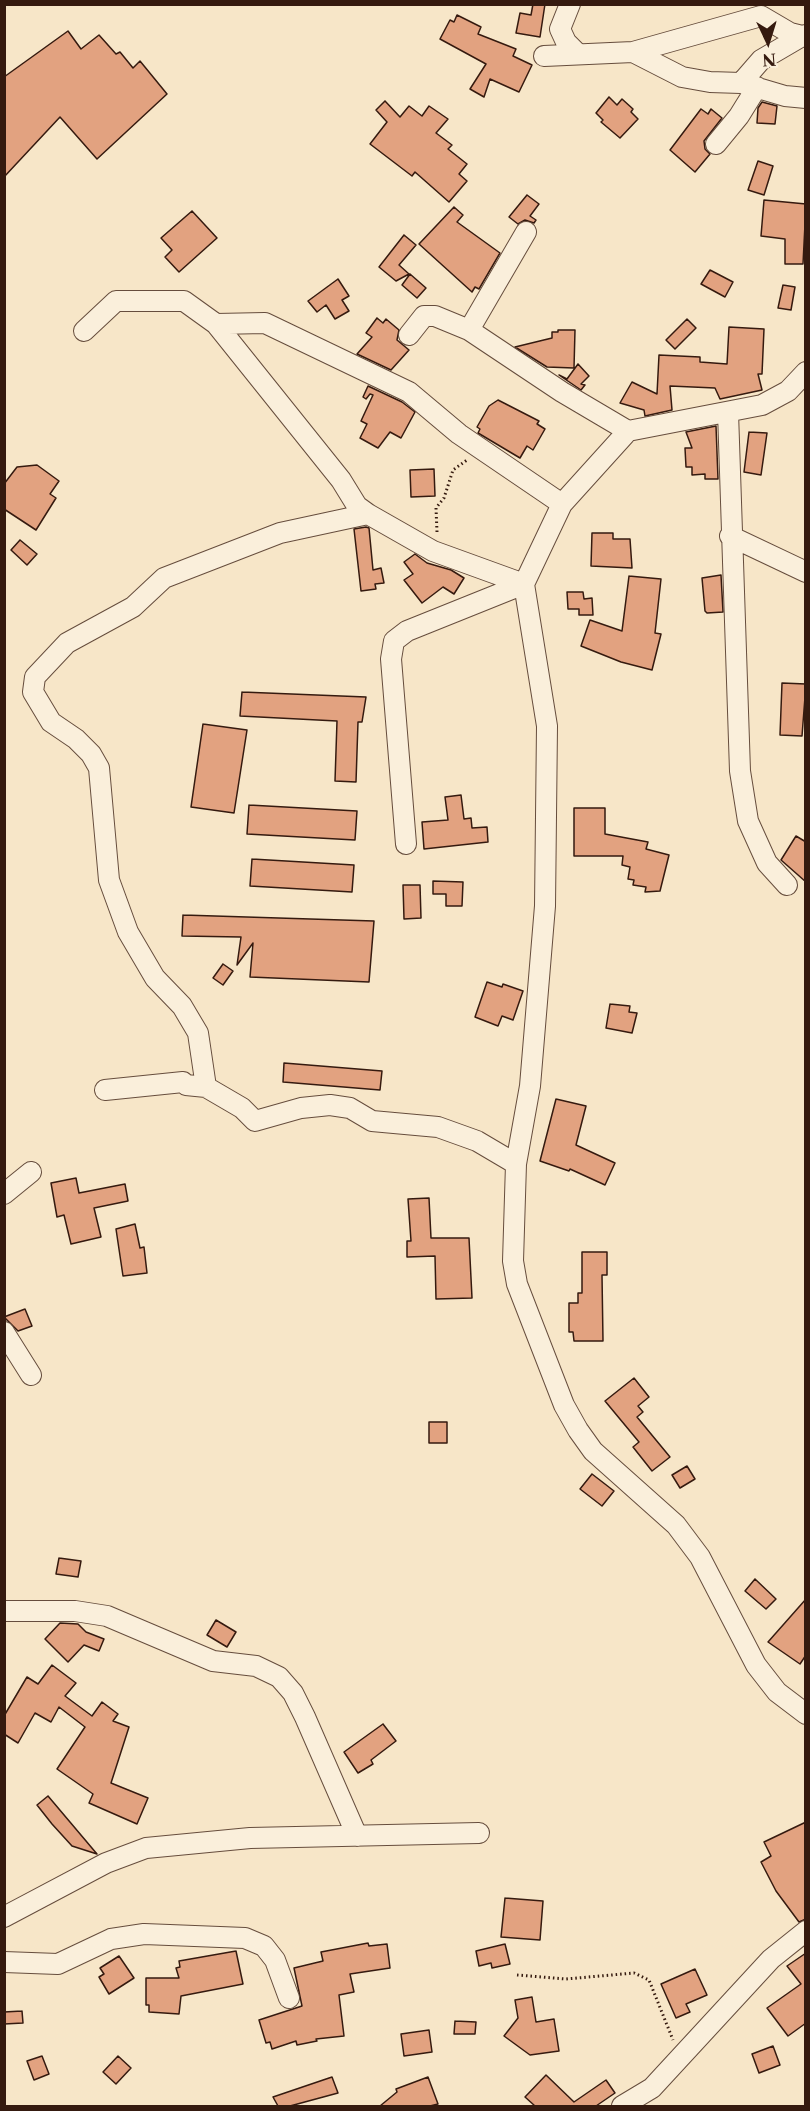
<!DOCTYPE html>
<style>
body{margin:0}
#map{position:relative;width:810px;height:2111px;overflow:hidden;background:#f7e6c8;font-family:"Libre Caslon Text",serif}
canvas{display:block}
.frame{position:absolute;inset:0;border:6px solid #351a0f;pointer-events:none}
.north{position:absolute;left:738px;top:12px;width:60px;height:60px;-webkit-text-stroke:4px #faefdb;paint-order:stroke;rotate:176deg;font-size:16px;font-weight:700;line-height:24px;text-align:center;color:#351a0f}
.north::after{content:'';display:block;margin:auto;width:21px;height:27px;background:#351a0f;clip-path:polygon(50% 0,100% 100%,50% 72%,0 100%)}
</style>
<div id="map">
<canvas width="810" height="2111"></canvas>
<div class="frame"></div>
<div class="north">N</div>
</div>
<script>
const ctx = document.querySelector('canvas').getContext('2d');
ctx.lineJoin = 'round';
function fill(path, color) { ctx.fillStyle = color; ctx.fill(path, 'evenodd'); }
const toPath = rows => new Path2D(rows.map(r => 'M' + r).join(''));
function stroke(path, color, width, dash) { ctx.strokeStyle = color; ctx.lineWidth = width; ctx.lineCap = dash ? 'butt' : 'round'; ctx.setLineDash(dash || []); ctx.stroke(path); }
const building = toPath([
 [533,4,545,4,540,37,516,33,520,13,531,15,533,4],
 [457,15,481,27,478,34,516,49,513,56,532,65,519,92,490,79,484,97,470,89,486,64,440,39,450,20,454,22,457,15],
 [68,31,81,49,99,35,116,54,120,52,133,68,140,61,167,94,97,159,60,117,4,177,4,77,68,31],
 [609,97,617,105,622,99,633,109,631,112,638,119,620,138,601,122,603,120,596,113,609,97],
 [385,101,400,117,409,106,422,116,429,106,448,119,436,133,452,145,448,149,467,164,459,174,467,181,449,202,415,172,412,176,370,144,387,122,376,110,385,101],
 [762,102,777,106,775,124,757,123,758,108,762,102],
 [701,109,708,114,711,109,722,118,704,141,705,149,710,154,695,172,670,150,701,109],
 [758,161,773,166,764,195,748,190,758,161],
 [527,195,539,204,530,216,536,220,534,223,525,220,518,224,509,217,527,195],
 [764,200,806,204,803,264,785,264,785,239,761,236,764,200],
 [454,207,463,215,457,222,500,253,479,289,475,287,472,292,419,244,454,207],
 [192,211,217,238,179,272,165,257,172,250,161,238,192,211],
 [404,235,416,245,399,265,409,274,396,281,379,267,404,235],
 [710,270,733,282,725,297,701,284,710,270],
 [410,274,426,288,417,298,402,285,410,274],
 [338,279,349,296,342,300,349,311,335,319,326,305,317,312,308,301,338,279],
 [783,285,795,287,791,310,778,308,783,285],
 [377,318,383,323,386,319,399,330,397,340,409,350,391,370,357,354,372,337,366,333,377,318],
 [687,319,696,328,675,349,666,340,687,319],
 [729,327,764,329,762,374,758,374,762,390,720,399,715,388,670,386,672,410,645,416,644,410,620,403,632,382,657,394,659,355,700,357,700,362,727,364,729,327],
 [558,330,575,330,574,368,547,367,515,347,552,338,552,332,558,332,558,330],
 [578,364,589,376,581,384,585,385,581,390,559,375,567,379,578,364],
 [368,386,402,402,415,412,401,438,390,432,378,448,360,438,367,424,361,421,373,395,370,394,366,399,363,397,368,386],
 [498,400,539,421,537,424,545,429,533,450,527,446,520,458,478,433,480,429,477,427,489,406,498,400],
 [716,426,718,479,705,479,705,474,692,475,692,467,686,467,685,448,692,448,686,432,716,426],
 [749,432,767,433,761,475,744,472,749,432],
 [37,465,59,481,50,494,56,498,36,530,4,509,4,484,17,467,37,465],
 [434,469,435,496,411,497,410,470,434,469],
 [366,527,369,528,373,570,381,568,384,583,375,584,376,589,361,591,354,529,366,527],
 [592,533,613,533,613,539,630,539,632,568,591,566,592,533],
 [20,540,37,554,27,565,11,550,20,540],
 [415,554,427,563,451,570,464,578,454,594,443,587,422,603,404,580,413,574,404,562,415,554],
 [721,575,723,612,707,613,705,611,702,578,721,575],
 [629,576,661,579,655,633,661,634,652,670,621,662,581,646,590,620,622,631,629,576],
 [567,592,583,592,584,599,592,598,593,615,579,615,579,609,568,609,567,592],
 [782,683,806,684,802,736,780,735,782,683],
 [242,692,366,697,362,722,358,722,356,782,335,781,337,721,240,716,242,692],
 [203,724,247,730,234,813,191,807,203,724],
 [461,795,464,819,471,818,472,828,487,827,488,842,424,849,422,822,448,820,445,797,461,795],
 [249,805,357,811,355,840,247,834,249,805],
 [574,808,605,808,605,834,648,842,646,849,669,855,660,891,645,892,646,887,633,885,634,880,628,879,630,867,622,865,623,856,574,856,574,808],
 [796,836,806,842,806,882,781,860,796,836],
 [252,859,354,865,352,892,250,886,252,859],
 [433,881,463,882,462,906,446,906,446,894,433,894,433,881],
 [403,885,420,885,421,918,404,919,403,885],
 [183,915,374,921,369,982,250,977,253,943,237,965,241,937,182,936,183,915],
 [223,964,233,971,223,985,213,978,223,964],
 [487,982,502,987,503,984,523,991,513,1020,502,1016,498,1026,475,1017,487,982],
 [610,1004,630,1006,629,1012,637,1013,632,1033,606,1028,610,1004],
 [284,1063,382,1071,380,1090,283,1082,284,1063],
 [556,1099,586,1106,576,1145,615,1163,605,1185,570,1169,569,1171,540,1161,556,1099],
 [76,1178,79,1193,125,1184,128,1201,94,1208,101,1237,71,1244,64,1215,57,1217,51,1183,76,1178],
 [429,1198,431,1238,469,1238,472,1298,436,1299,435,1256,407,1257,407,1241,411,1241,408,1199,429,1198],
 [135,1224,140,1248,144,1247,147,1273,123,1276,116,1229,135,1224],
 [582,1252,607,1252,607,1275,602,1275,603,1341,574,1341,573,1332,569,1332,569,1303,578,1303,578,1293,582,1293,582,1252],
 [25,1309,32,1326,18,1331,4,1317,25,1309],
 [634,1378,649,1397,638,1406,643,1412,637,1417,670,1457,652,1471,633,1447,639,1442,605,1401,634,1378],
 [429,1422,447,1422,447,1443,429,1443,429,1422],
 [687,1466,695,1479,680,1488,672,1475,687,1466],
 [592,1474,614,1491,602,1506,580,1489,592,1474],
 [59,1558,81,1561,78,1577,56,1574,59,1558],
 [755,1579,776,1599,766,1609,745,1591,755,1579],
 [806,1599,806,1655,800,1664,768,1642,806,1599],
 [216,1620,236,1632,227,1647,207,1635,216,1620],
 [60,1623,78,1624,86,1632,104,1639,99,1651,84,1645,68,1662,45,1639,60,1623],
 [52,1665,76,1683,65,1696,92,1716,102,1702,118,1714,113,1721,129,1727,111,1783,148,1798,137,1824,89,1803,93,1794,57,1769,85,1727,59,1707,51,1722,35,1713,18,1743,4,1734,4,1716,27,1677,38,1684,52,1665],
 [383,1724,396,1741,371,1760,373,1764,358,1773,344,1752,383,1724],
 [48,1796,97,1854,72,1846,52,1824,37,1805,48,1796],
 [806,1822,806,1919,799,1922,776,1891,761,1862,771,1856,764,1842,806,1822],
 [505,1898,543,1901,540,1940,501,1937,505,1898],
 [368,1943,369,1946,387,1944,390,1968,350,1974,354,1992,339,1995,344,2036,316,2039,317,2041,297,2045,296,2041,272,2049,270,2042,266,2043,259,2020,302,2006,294,1968,323,1961,321,1952,368,1943],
 [505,1944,510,1964,492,1968,491,1963,479,1966,476,1951,505,1944],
 [236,1951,243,1984,181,1996,179,2014,149,2012,149,2005,146,2005,146,1978,179,1978,176,1968,180,1967,179,1961,236,1951],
 [806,1953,806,2023,788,2036,767,2008,801,1984,787,1966,806,1953],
 [119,1956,134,1978,109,1994,99,1977,104,1974,100,1968,119,1956],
 [695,1969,707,1995,686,2004,690,2012,676,2018,661,1984,695,1969],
 [532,1997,536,2022,554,2019,559,2051,530,2055,504,2036,518,2018,515,2000,532,1997],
 [22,2011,23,2023,4,2024,4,2012,22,2011],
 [455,2021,476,2022,475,2034,454,2034,455,2021],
 [429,2030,432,2052,404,2056,401,2034,429,2030],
 [773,2046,780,2065,759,2073,752,2054,773,2046],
 [42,2056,49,2074,34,2080,27,2061,42,2056],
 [118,2056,131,2068,116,2084,103,2072,118,2056],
 [546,2075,574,2102,606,2080,615,2093,596,2106,535,2106,525,2097,546,2075],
 [332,2077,338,2093,290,2106,278,2106,273,2097,332,2077],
 [428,2077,438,2104,430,2106,380,2106,397,2092,396,2089,428,2077]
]);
fill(building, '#e2a280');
stroke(building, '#351a0f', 1.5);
const street = toPath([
 [570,4,560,29,566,42,577,53],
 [633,52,682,77,710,82,741,83,785,96,806,98],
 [544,56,633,52,761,16,790,33,802,36,806,35],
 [741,83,761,60,802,36],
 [716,144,739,116,757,87],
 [216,324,265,323,409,392,459,434,562,504],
 [469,330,526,232],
 [84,331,116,301,184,301,216,324,341,480,357,506,368,514],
 [409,335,424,316,435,316,469,330,562,392,628,431],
 [806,372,788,391,762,405,628,431,562,504,524,584,547,726,545,906,530,1086,516,1164,513,1261,517,1284,564,1405,578,1430,593,1451,676,1525,700,1557,756,1665,777,1692,806,1714],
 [728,412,740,771,748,821,767,863,787,885],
 [730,536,806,572],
 [406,844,391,659,394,641,407,631,524,584],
 [206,1087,198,1033,182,1006,155,978,128,932,109,880,99,768,91,754,76,739,51,722,33,692,35,677,67,643,133,607,164,578,280,533,368,514,433,551,524,584],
 [105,1090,183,1082,186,1085,206,1087,242,1108,255,1121,301,1108,330,1105,350,1108,372,1121,438,1127,477,1141,516,1164],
 [4,1194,31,1172],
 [4,1332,31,1375],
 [4,1611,75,1611,107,1616,213,1661,256,1666,279,1677,293,1693,305,1717,357,1836],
 [4,1917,106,1863,146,1848,250,1838,479,1833],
 [4,1962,58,1964,111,1939,144,1934,245,1938,264,1946,275,1960,289,1998],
 [622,2106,652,2088,771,1959,806,1931]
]);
stroke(street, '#664d3d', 22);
stroke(toPath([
 [437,532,436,508,444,498,453,470,467,460],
 [517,1975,566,1979,634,1973,649,1980,673,2040]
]), '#351a0f', 3, [1.5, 3]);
stroke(street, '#faefdb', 20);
</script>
